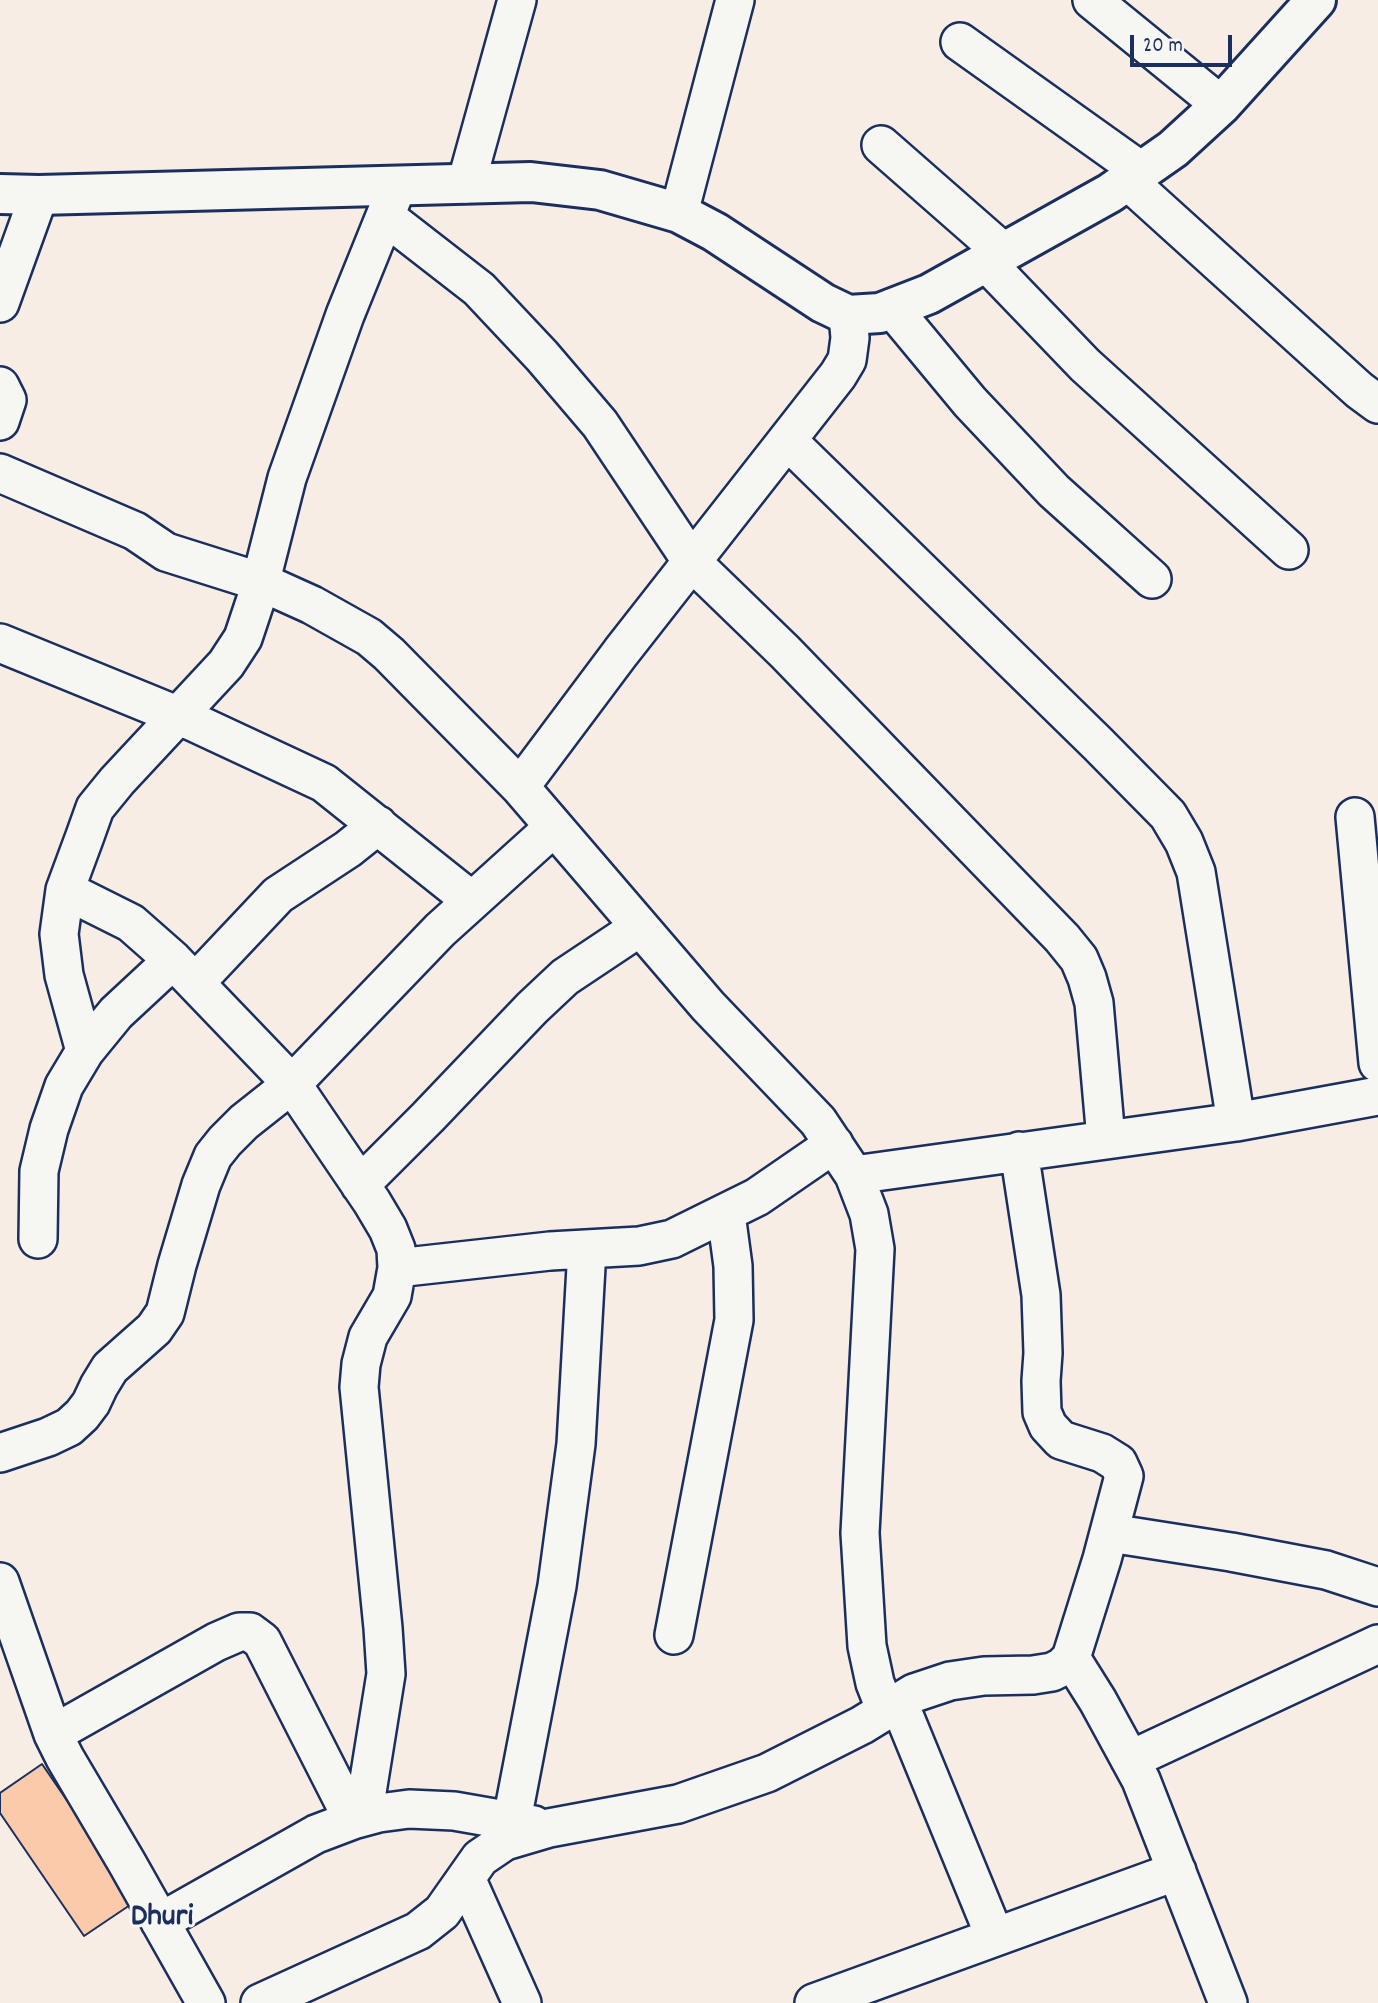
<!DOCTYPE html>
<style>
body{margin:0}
#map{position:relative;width:1378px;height:2003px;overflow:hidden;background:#f7ede4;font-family:Dekko,sans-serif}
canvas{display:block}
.scale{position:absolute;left:1130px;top:35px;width:102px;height:32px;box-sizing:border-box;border:4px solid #1b2f5e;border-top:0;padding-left:9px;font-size:21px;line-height:24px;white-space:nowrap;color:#1b2f5e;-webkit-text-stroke:5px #f6f6f2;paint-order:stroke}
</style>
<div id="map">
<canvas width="1378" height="2003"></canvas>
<div class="scale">20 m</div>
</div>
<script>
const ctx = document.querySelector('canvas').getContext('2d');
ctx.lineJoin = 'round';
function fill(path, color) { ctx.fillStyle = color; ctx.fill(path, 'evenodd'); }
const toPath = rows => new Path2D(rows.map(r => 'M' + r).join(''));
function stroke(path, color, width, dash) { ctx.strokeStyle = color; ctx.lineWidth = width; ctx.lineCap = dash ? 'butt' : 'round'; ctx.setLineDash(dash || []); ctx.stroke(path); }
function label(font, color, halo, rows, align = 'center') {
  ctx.font = font + ' Dekko,sans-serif'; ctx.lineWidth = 6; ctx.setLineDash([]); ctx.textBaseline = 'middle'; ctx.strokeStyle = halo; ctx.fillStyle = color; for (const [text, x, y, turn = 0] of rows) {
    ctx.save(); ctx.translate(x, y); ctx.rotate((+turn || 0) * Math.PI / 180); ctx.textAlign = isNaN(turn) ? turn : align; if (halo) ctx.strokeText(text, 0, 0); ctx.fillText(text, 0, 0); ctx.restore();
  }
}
const building = toPath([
 [42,1764,136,1901,84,1936,0,1813,0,1793,42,1764]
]);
fill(building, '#fbcaaa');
stroke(building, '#1b2f5e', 2);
const minor = toPath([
 [1092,0,1221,105],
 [960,42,1141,171],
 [881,145,1003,252],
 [1128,181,1359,390,1378,404],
 [466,184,517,0],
 [679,213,735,0],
 [385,216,479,289,542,356,600,424,692,562,785,652,1062,938,1079,959,1087,978,1094,1003,1106,1139],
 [985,261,1085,365,1289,550],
 [0,303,39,195],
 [892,308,970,402,1054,491,1152,579],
 [0,386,7,400,0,421],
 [787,440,1098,744,1168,815,1184,842,1196,872,1236,1122],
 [0,473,135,531,166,552,261,582,312,605,369,637,389,654,520,787,708,1006,818,1121,854,1175,869,1214,875,1249,860,1533,867,1646,875,1683,886,1711],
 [0,643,191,721,324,783,472,901],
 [520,787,621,652,838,375,847,360,850,338,848,315],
 [1355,817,1378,1063],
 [65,890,131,923,173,960,292,1084,372,1202,388,1229,396,1249,397,1268,392,1296,368,1337,361,1364,359,1387,383,1628,386,1674,363,1817],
 [195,983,278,895,348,849,378,825],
 [85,1051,64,975,59,934,65,890,85,836,95,808,117,781,226,664,243,638,257,596,287,478,345,315,394,194],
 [854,1175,1236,1122,1378,1096],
 [360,1185,428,1117,532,1008,565,977,640,927],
 [38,1239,39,1171,49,1129,64,1086,85,1051,116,1013,173,960],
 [397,1268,550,1251,639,1246,672,1239,757,1197,834,1144],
 [0,1453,48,1437,69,1427,82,1415,91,1403,99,1386,110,1368,154,1329,165,1313,177,1265,201,1185,213,1156,225,1141,244,1122,292,1084,440,930,554,827],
 [1110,1533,1231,1552,1326,1570,1378,1587],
 [0,1582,53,1734,65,1758,127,1863,206,2003],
 [674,1635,734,1320,733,1266,726,1214],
 [1071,1658,1098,1701,1141,1780,1228,2003],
 [899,1703,995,1937],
 [53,1734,216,1642,239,1632,250,1632,262,1641,353,1820],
 [1130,1760,1378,1644],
 [512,1820,557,1586,576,1444,587,1249],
 [466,1878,522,2003],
 [160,1922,316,1834,353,1820,379,1813,409,1809,454,1811,534,1825],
 [260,2003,418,1931,442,1912,480,1858,505,1841,549,1828,678,1804,767,1773,862,1725,914,1693,950,1681,984,1676,1033,1675,1052,1672,1062,1667,1071,1658,1102,1559,1124,1476,1118,1463,1102,1453,1061,1440,1048,1426,1042,1412,1041,1381,1043,1353,1041,1295,1019,1151],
 [814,2003,1177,1871]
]);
const tertiary = toPath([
 [0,194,39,195,531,182,600,190,679,213,715,232,823,303,848,315,880,313,929,294,1110,193,1173,149,1221,105,1316,0]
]);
stroke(minor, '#1b2f5e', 42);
stroke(tertiary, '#1b2f5e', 44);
stroke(minor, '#f6f6f2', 37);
stroke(tertiary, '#f6f6f2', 38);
label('bold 32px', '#1b2f5e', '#f6f6f2', [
 ["Dhuri",162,1920]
]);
</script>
